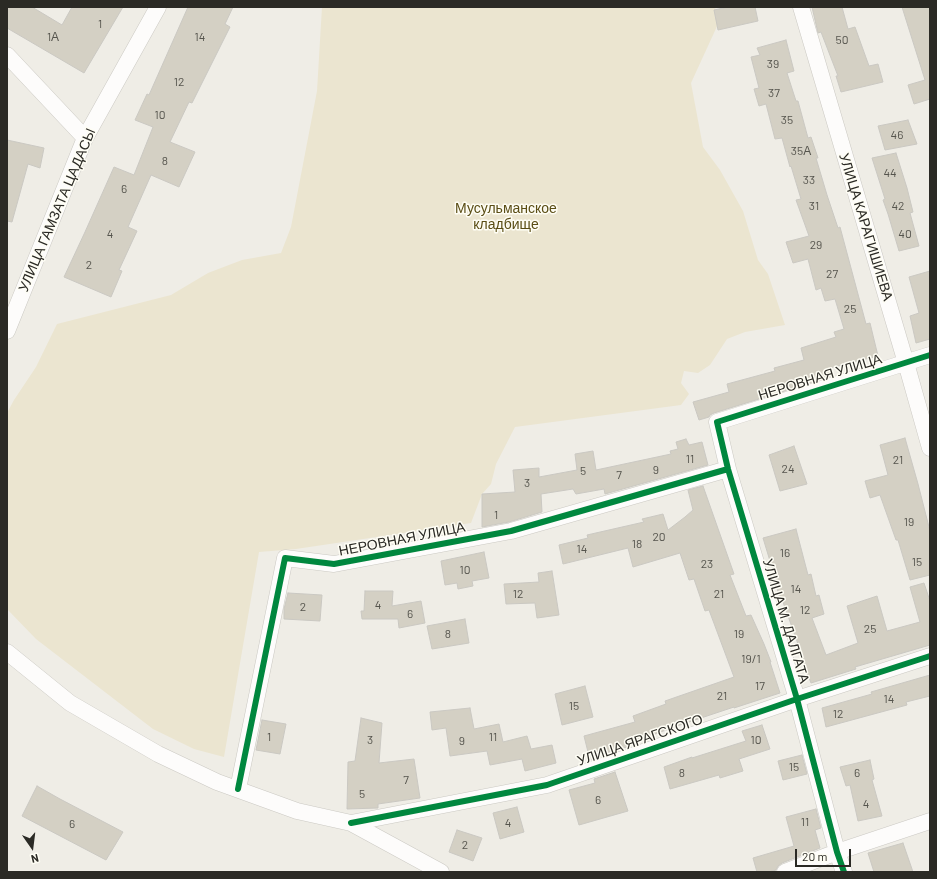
<!DOCTYPE html>
<meta charset="utf-8">
<style>
body{margin:0}
#map{position:relative;width:937px;height:879px;overflow:hidden;background:#efede6;font-family:Barlow,sans-serif}
canvas{display:block}
.frame{position:absolute;inset:0;border:8px solid #2b2a25;pointer-events:none}
.north{position:absolute;left:12px;top:827px;width:40px;height:40px;-webkit-text-stroke:3px #fefdf4;paint-order:stroke;rotate:166deg;font-size:11px;font-weight:700;line-height:16px;text-align:center;color:#2b2a25}
.north::after{content:'';display:block;margin:auto;width:14px;height:18px;background:#2b2a25;clip-path:polygon(50% 0,100% 100%,50% 72%,0 100%)}
.scale{position:absolute;left:795px;top:849px;width:56px;height:18px;box-sizing:border-box;border:2px solid #2b2a25;border-top:0;padding-left:5px;font-size:12px;line-height:14px;white-space:nowrap;color:#2b2a25;-webkit-text-stroke:3px #fefdf4;paint-order:stroke}
</style>
<div id="map">
<canvas width="937" height="879"></canvas>
<div class="frame"></div>
<div class="north">N</div>
<div class="scale">20 m</div>
</div>
<script>
const ctx = document.querySelector('canvas').getContext('2d');
ctx.lineJoin = 'round';
function fill(path, color) { ctx.fillStyle = color; ctx.fill(path, 'evenodd'); }
const toPath = rows => new Path2D(rows.map(r => 'M' + r).join(''));
function stroke(path, color, width, dash) { ctx.strokeStyle = color; ctx.lineWidth = width; ctx.lineCap = dash ? 'butt' : 'round'; ctx.setLineDash(dash || []); ctx.stroke(path); }
function label(font, color, halo, rows, align = 'center') {
  ctx.font = font + ' Barlow,sans-serif'; ctx.lineWidth = 3; ctx.setLineDash([]); ctx.textBaseline = 'middle'; ctx.strokeStyle = halo; ctx.fillStyle = color; for (const [text, x, y, turn = 0] of rows) {
    ctx.save(); ctx.translate(x, y); ctx.rotate((+turn || 0) * Math.PI / 180); ctx.textAlign = isNaN(turn) ? turn : align; if (halo) ctx.strokeText(text, 0, 0); ctx.fillText(text, 0, 0); ctx.restore();
  }
}
fill(toPath([
 [322,7,715,7,719,22,691,83,703,147,720,170,743,211,758,260,768,274,785,325,745,332,727,339,710,365,698,373,684,371,681,383,689,394,681,405,515,427,496,464,491,484,482,494,471,523,296,549,259,552,224,757,194,749,153,729,36,639,7,609,7,413,14,400,36,367,57,324,171,295,208,273,242,260,281,253,291,227,317,91]
]), '#ebe5d0');
const building = toPath([
 [7,7,32,7,62,25,72,7,123,7,84,73,7,28,7,7],
 [188,7,233,7,225,24,230,27,192,103,189,102,170,142,195,152,179,187,151,175,128,227,137,231,119,270,122,271,111,297,64,277,85,232,114,167,134,175,153,127,135,120,147,94,149,95,188,7],
 [728,7,755,7,758,21,718,30,714,10,728,7],
 [812,7,842,7,848,29,855,27,869,66,878,64,883,82,841,92,836,76,838,76,821,32,818,33,812,7],
 [902,7,930,7,930,99,914,104,908,85,925,80,902,7],
 [786,40,794,71,787,73,796,101,798,101,808,138,811,137,818,158,816,158,827,195,838,228,840,227,866,324,870,323,878,356,830,368,833,376,714,413,710,415,709,417,699,420,693,402,729,392,727,384,775,371,774,368,804,360,801,348,836,337,834,332,844,329,835,299,825,301,821,288,816,290,808,259,793,263,786,242,809,236,796,200,801,199,791,166,790,167,782,138,775,139,766,104,759,106,754,89,759,88,751,57,760,55,757,48,786,40],
 [908,120,917,144,885,150,878,126,908,120],
 [7,140,44,148,40,168,28,164,12,222,7,221,7,140],
 [896,153,907,188,913,212,910,213,919,246,899,251,888,214,883,200,885,199,872,158,896,153],
 [930,271,930,339,916,343,910,316,919,313,909,277,930,271],
 [905,438,918,484,930,531,930,575,910,580,898,540,896,540,880,495,870,498,865,481,888,475,880,445,905,438],
 [686,439,689,445,702,442,708,465,605,494,604,489,576,494,573,489,541,494,542,512,509,522,482,527,482,494,515,492,513,470,539,468,539,477,577,470,575,454,593,451,596,470,671,454,670,451,678,449,676,442,686,439],
 [794,446,807,484,780,491,769,455,794,446],
 [703,486,734,574,730,575,746,616,751,615,764,644,771,662,770,662,780,693,734,708,734,707,674,727,626,745,627,747,609,752,609,753,590,760,584,736,635,722,633,716,666,704,665,701,734,677,709,610,705,611,694,579,689,580,680,553,633,567,628,548,563,564,559,545,588,538,587,535,644,522,642,519,663,514,668,530,685,517,693,510,688,490,703,486],
 [796,529,808,575,811,574,816,596,819,595,824,614,812,618,826,655,858,643,847,606,877,596,887,631,920,622,910,587,924,583,930,601,930,645,855,667,856,669,811,683,796,644,798,644,783,602,781,603,776,585,777,584,763,538,796,529],
 [484,552,489,578,472,581,473,586,458,589,457,583,445,585,441,561,484,552],
 [552,571,559,615,537,618,535,603,506,604,504,584,539,582,538,573,552,571],
 [365,591,393,591,392,606,421,601,425,623,399,628,398,619,362,619,361,611,364,611,365,591],
 [288,593,322,595,320,621,284,619,284,609,288,593],
 [465,619,469,643,432,649,427,626,465,619],
 [930,675,930,696,906,702,907,705,826,727,822,708,872,694,871,692,930,675],
 [585,686,593,717,562,725,555,694,585,686],
 [470,708,474,729,499,724,503,742,527,736,531,749,552,745,556,763,525,771,522,759,490,765,487,751,450,756,446,728,432,730,430,712,470,708],
 [361,718,382,723,379,763,414,759,420,798,378,804,378,808,347,809,348,762,355,761,361,718],
 [262,720,286,724,280,754,256,750,262,720],
 [762,725,770,749,739,759,743,771,720,778,719,775,670,789,664,767,692,757,692,758,746,741,742,731,762,725],
 [802,755,807,774,783,780,778,761,802,755],
 [870,760,874,779,872,780,882,816,858,821,850,785,846,786,840,767,870,760],
 [615,772,628,811,579,825,569,790,595,783,594,779,615,772],
 [37,786,60,799,123,832,106,860,22,816,37,786],
 [517,807,524,832,500,839,493,813,517,807],
 [816,809,821,828,815,830,820,848,782,863,778,866,776,870,769,872,757,872,753,858,794,846,786,817,816,809],
 [457,830,482,838,473,861,449,852,457,830],
 [903,843,913,872,874,872,868,853,903,843]
]);
fill(building, '#d4d0c4');
stroke(building, '#cac8c2', 1);
const minor = toPath([
 [801,7,906,363,930,448],
 [7,55,85,138],
 [7,331,85,138,158,7],
 [7,652,70,703,158,754,217,782,297,811,351,823,441,872],
 [238,789,285,558,334,564,511,531,728,469],
 [351,823,547,785,797,699,930,656],
 [785,872,837,852,930,821],
 [844,872,837,852,797,699,728,469,717,422,930,355]
]);
stroke(minor, '#cbc9c3', 17);
stroke(minor, '#fdfcfb', 16);
stroke(toPath([
 [238,789,285,558,334,564,511,531,728,469],
 [351,823,547,785,797,699,930,656],
 [844,872,837,852,797,699,728,469,717,422,930,355]
]), '#00873e', 6);
label('12px', '#55544d', null, [
 ["1",100,24],
 ["1А",53,37],
 ["14",200,37],
 ["50",842,40],
 ["39",773,64],
 ["12",179,82],
 ["37",774,93],
 ["10",160,115],
 ["35",787,120],
 ["46",897,135],
 ["35А",801,151],
 ["8",165,161],
 ["44",890,173],
 ["33",809,180],
 ["6",124,189],
 ["31",814,206],
 ["42",898,206],
 ["4",110,234],
 ["40",905,234],
 ["29",816,245],
 ["2",89,265],
 ["27",832,274],
 ["25",850,309],
 ["11",690,459],
 ["21",898,460],
 ["24",788,469],
 ["9",656,470],
 ["5",583,471],
 ["7",619,475],
 ["3",527,483],
 ["1",496,515],
 ["19",909,522],
 ["20",659,537],
 ["18",637,544],
 ["14",582,549],
 ["16",785,553],
 ["15",917,562],
 ["23",707,564],
 ["10",465,570],
 ["14",796,589],
 ["12",518,594],
 ["21",719,594],
 ["4",378,605],
 ["2",303,607],
 ["12",805,610],
 ["6",410,614],
 ["25",870,629],
 ["8",448,634],
 ["19",739,634],
 ["19/1",751,659],
 ["17",760,686],
 ["21",722,696],
 ["14",889,699],
 ["15",574,706],
 ["12",838,714],
 ["1",269,737],
 ["11",493,737],
 ["3",370,740],
 ["10",756,740],
 ["9",462,741],
 ["15",794,767],
 ["8",682,773],
 ["6",857,773],
 ["7",406,780],
 ["5",362,794],
 ["6",598,800],
 ["4",866,804],
 ["11",805,822],
 ["4",508,823],
 ["6",72,824],
 ["2",465,845]
]);
label('14px', '#5a4d15', '#fefdf4', [
 ["Мусульманское",506,208],
 ["кладбище",506,224]
]);
label('14px', '#2b2a25', '#fefdf4', [
 ["УЛИЦА ГАМЗАТА ЦАДАСЫ",57,210,-67],
 ["УЛИЦА КАРАГИШИЕВА",866,227,73],
 ["НЕРОВНАЯ УЛИЦА",820,377,-17],
 ["НЕРОВНАЯ УЛИЦА",402,539,-11],
 ["УЛИЦА М. ДАЛГАТА",786,621,73],
 ["УЛИЦА ЯРАГСКОГО",640,740,-19]
]);
</script>
